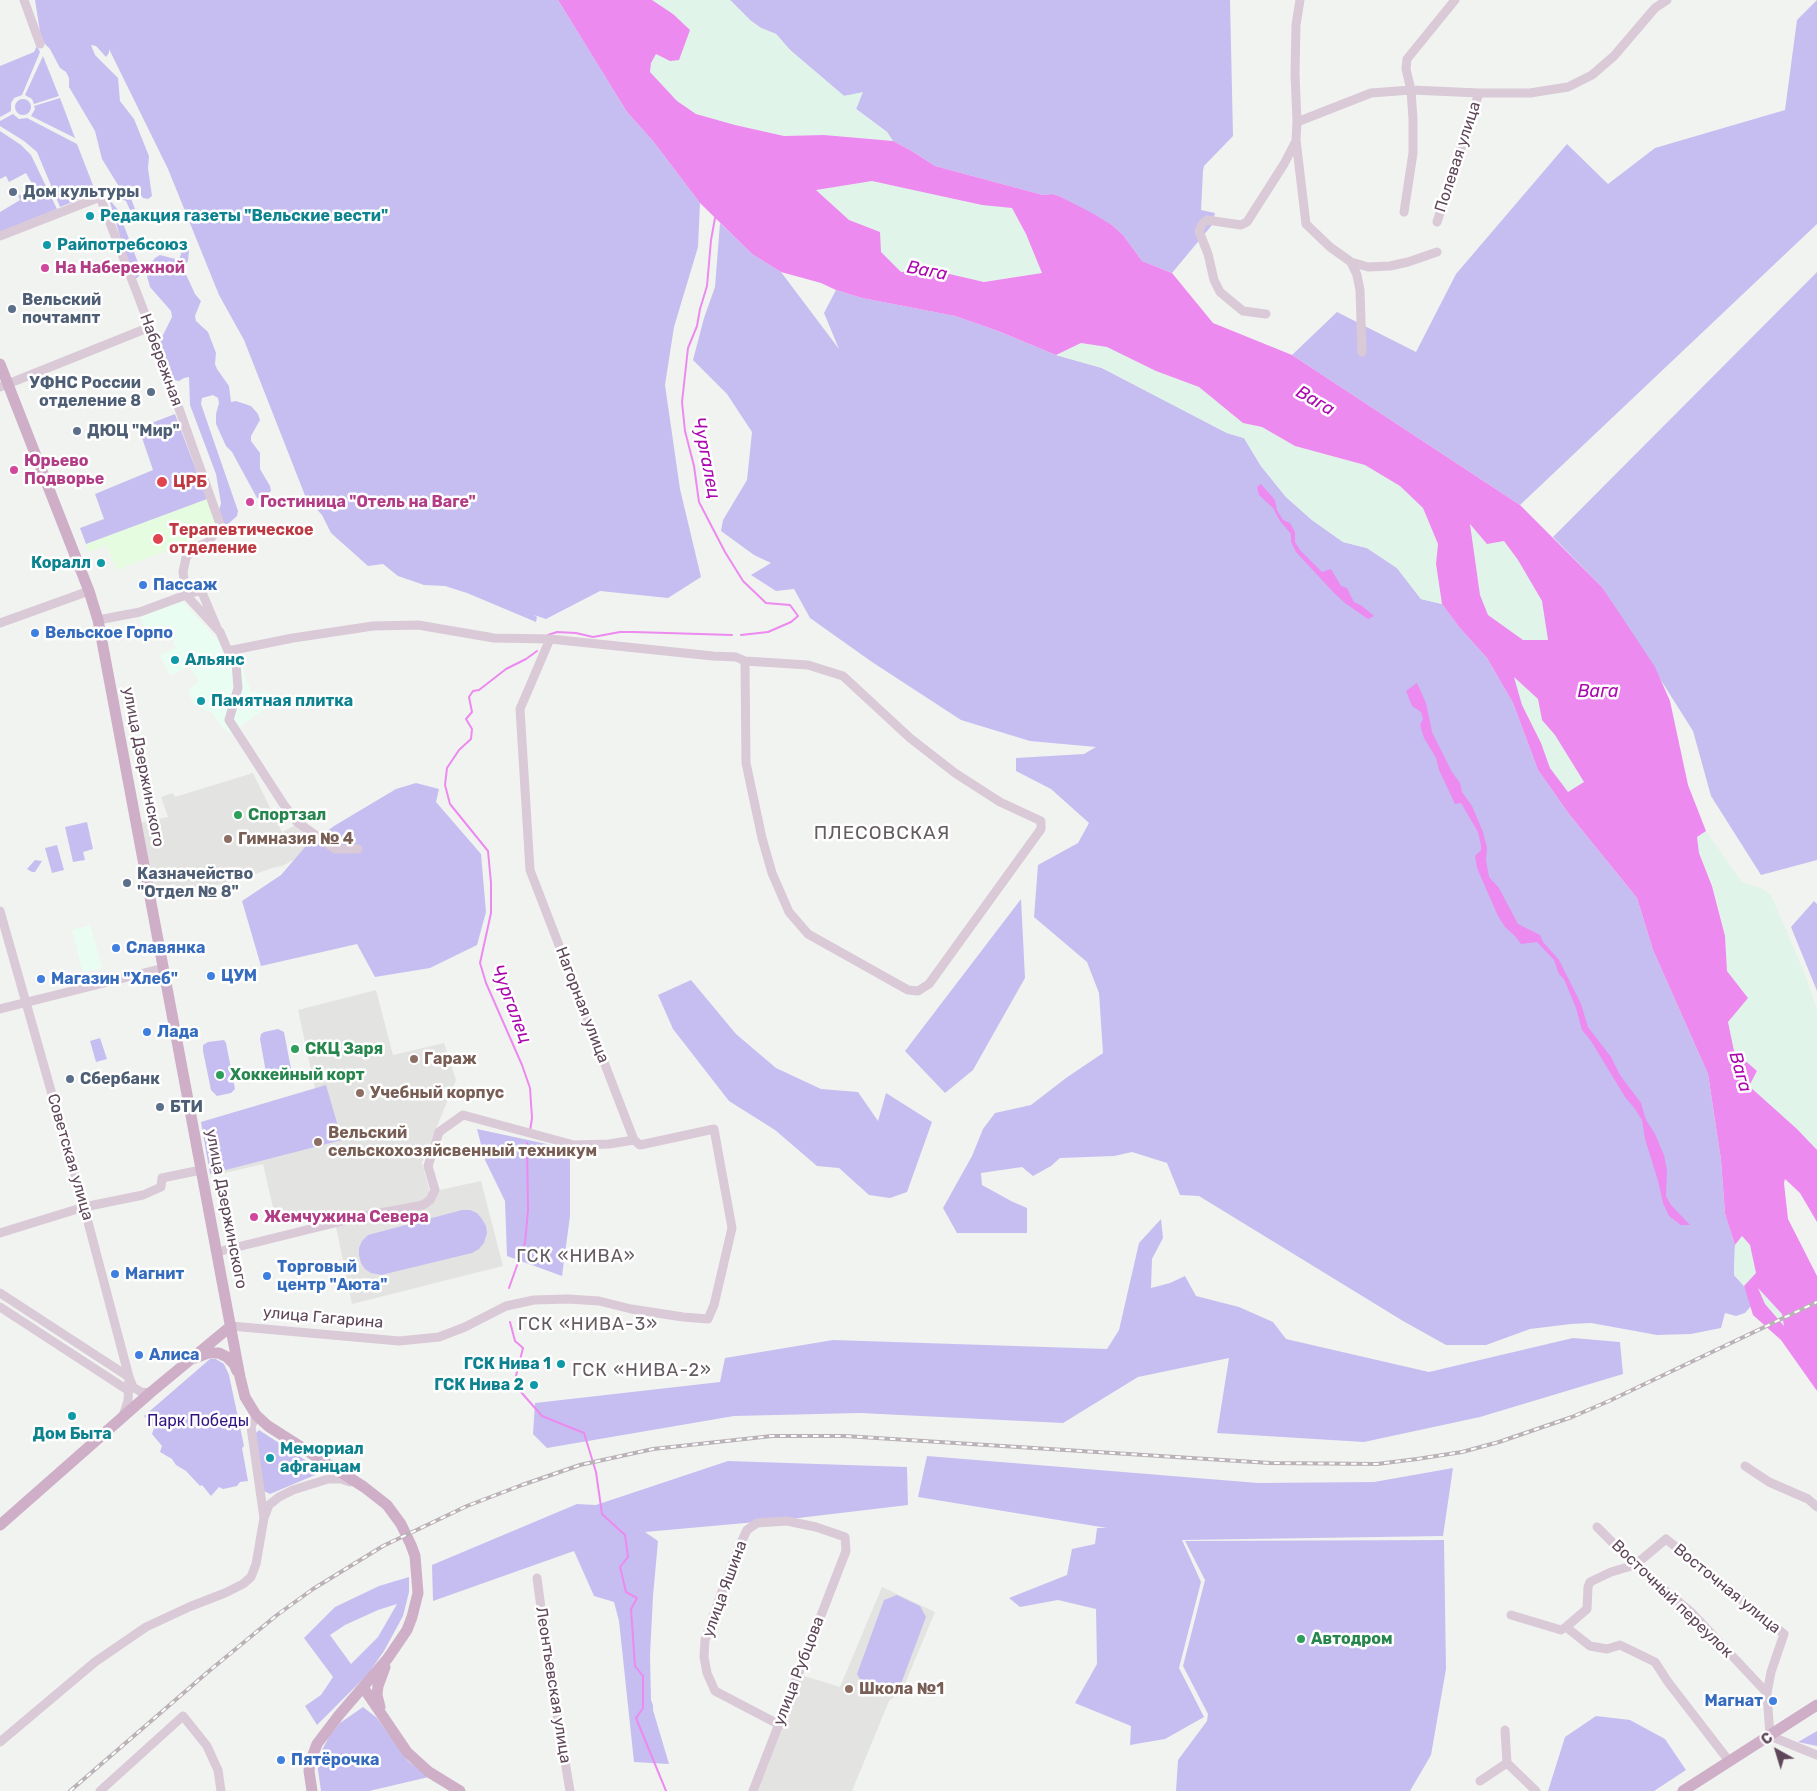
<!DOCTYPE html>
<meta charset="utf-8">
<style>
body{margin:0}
#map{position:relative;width:1817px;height:1791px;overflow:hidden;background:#f1f3f0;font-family:Rubik,sans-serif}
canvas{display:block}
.north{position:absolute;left:1752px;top:1726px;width:50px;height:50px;-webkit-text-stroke:4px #fff;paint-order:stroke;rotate:321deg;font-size:14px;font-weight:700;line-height:20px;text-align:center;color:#5e4759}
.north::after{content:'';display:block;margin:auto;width:18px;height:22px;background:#5e4759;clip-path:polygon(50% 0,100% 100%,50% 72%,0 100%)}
</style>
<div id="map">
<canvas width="1817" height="1791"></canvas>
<div class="north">С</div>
</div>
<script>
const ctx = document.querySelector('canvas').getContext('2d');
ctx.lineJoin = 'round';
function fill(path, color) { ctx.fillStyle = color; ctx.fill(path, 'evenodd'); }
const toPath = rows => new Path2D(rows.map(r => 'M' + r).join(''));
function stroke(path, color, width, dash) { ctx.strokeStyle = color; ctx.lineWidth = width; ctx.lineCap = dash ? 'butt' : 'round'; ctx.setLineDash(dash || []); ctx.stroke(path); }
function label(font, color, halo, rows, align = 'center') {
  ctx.font = font + ' Rubik,sans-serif'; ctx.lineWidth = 5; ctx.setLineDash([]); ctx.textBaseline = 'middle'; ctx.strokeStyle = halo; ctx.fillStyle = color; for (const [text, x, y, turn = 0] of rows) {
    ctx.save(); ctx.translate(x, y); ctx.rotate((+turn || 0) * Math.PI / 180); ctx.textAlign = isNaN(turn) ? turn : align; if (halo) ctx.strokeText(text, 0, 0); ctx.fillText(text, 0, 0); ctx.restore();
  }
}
fill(toPath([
 [182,601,216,638,240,652,242,667,251,692,268,693,271,704,230,734,222,727,212,713,193,704,188,689,199,682,189,666,170,676,160,655,176,648,168,628,146,633,140,615],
 [90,925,102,968,83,973,72,930]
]), '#eafdf3');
fill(toPath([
 [253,773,282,832,298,824,321,846,282,866,272,868,239,880,224,883,188,894,174,884,151,888,138,823,168,817,161,797,173,793,175,797],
 [376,990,393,1055,444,1043,456,1080,422,1163,430,1192,481,1181,503,1266,352,1304,333,1213,277,1225,263,1164,212,1176,202,1122,315,1089,298,1010],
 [882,1587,935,1612,902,1691,889,1701,852,1791,756,1791,801,1675,840,1687]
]), '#e3e4e1');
fill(toPath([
 [175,414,216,524,211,533,117,570,106,545,89,552,80,528,104,519,95,494,153,470,140,432,141,427]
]), '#e5fce1');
fill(toPath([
 [35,0,558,0,627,112,653,141,700,203,698,247,674,327,665,385,680,489,701,577,668,598,600,591,546,619,534,615,537,617,536,622,467,593,445,586,424,585,398,576,383,564,368,566,331,533,322,515,306,498,244,340,219,295,168,169,109,49,109,53,106,57,96,46,91,45,95,55,118,78,120,101,134,119,149,156,148,168,152,196,148,199,143,198,134,186,129,187,129,193,135,209,130,210,126,201,121,199,118,195,118,185,102,159,95,131,69,87,69,78,66,72,60,68,50,49,45,44,41,38],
 [730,0,1230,0,1233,136,1204,166,1203,171,1201,210,1215,213,1212,225,1172,273,1142,261,1123,235,1112,225,1059,196,1052,194,1043,195,935,166,910,150,893,141,887,132,856,109,862,93,844,96,790,50,776,34,761,28,751,21],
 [1817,0,1817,224,1520,505,1292,355,1337,312,1416,352,1456,274,1567,144,1608,184,1655,148,1785,110,1797,20],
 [37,46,40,52,22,95,14,98,11,103,11,111,0,117,0,66,34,52],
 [43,56,59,96,34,104,32,99,25,95],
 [60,98,75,138,31,116,35,109,34,106],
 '15 107a8 8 0 1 1 16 0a8 8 0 1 1-16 0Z',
 [13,114,19,119,27,118,77,144,96,193,60,207,37,152,24,141,0,126,0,121],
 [0,131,21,145,31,155,57,209,0,232,0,212,20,200,18,196,34,187,26,173,9,182,6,176,0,179],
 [109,199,118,210,140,268,141,274,137,278,132,278],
 [720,223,752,254,781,272,839,349,824,313,836,290,862,298,955,316,998,331,1056,355,1102,368,1227,433,1244,438,1261,466,1286,497,1312,520,1343,542,1367,548,1397,568,1421,599,1442,604,1459,627,1487,658,1513,703,1538,770,1569,814,1637,898,1653,950,1708,1074,1721,1160,1725,1214,1735,1245,1734,1275,1744,1286,1751,1306,1745,1313,1736,1316,1725,1313,1721,1328,1691,1334,1657,1335,1591,1323,1571,1324,1530,1329,1486,1345,1446,1345,1403,1321,1199,1196,1180,1195,1167,1163,1132,1152,1114,1156,1060,1158,1051,1166,1033,1176,1022,1167,981,1173,982,1185,1011,1201,1027,1208,1027,1233,957,1233,943,1208,972,1156,983,1129,995,1113,1031,1105,1066,1078,1103,1053,1099,993,1087,962,1034,917,1038,865,1078,843,1089,823,1051,789,1016,771,1016,758,1084,754,1096,747,1030,741,961,720,872,662,810,618,794,589,776,591,751,575,771,563,754,555,721,531,723,520,747,480,752,432,727,394,693,360,704,318,715,287],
 [184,245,189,245,189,250,188,261,185,265,184,270,195,294,201,301,195,316,196,321,208,332,216,353,215,364,217,369,229,386,231,402,236,401,251,406,258,414,260,420,251,436,251,441,260,453,260,469,270,486,271,491,262,499,257,498,232,452,226,446,216,424,216,414,219,403,218,398,213,395,202,398,201,404,238,511,237,516,228,524,223,524,218,514,221,503,216,474,190,405,189,377,184,378,179,381,174,380,160,341,172,317,171,311,150,287,147,276,152,262,155,258,160,255,179,260],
 [1817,272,1817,860,1761,875,1711,796,1693,731,1602,587,1553,537],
 [175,414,207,499,86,544,80,528,104,519,95,494,153,470,140,432,141,427],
 [416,783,439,789,436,802,481,854,486,912,477,945,430,968,375,977,357,944,261,966,242,901,281,875,306,846,334,826,396,789],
 [87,822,93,849,83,852,85,860,73,862,65,827],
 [57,845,64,870,52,873,45,848],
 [35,860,42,861,35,872,32,872,27,869],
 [1021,899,1025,978,973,1070,945,1093,905,1051],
 [1814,901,1817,904,1817,991,1791,927],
 [691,980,736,1034,776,1068,821,1089,858,1092,878,1121,886,1093,932,1122,907,1192,890,1198,869,1195,839,1168,817,1166,775,1130,729,1101,673,1029,658,995],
 [278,1029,284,1032,292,1074,289,1079,272,1081,267,1078,260,1039,261,1034,264,1032],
 [100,1038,107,1059,96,1062,90,1041],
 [224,1040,226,1043,235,1089,231,1093,217,1096,211,1090,203,1051,203,1045,208,1042],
 [326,1085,342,1140,210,1174,201,1122],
 [477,1129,570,1149,570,1216,562,1276,507,1256,505,1201,485,1160],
 [462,1210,470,1210,477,1213,482,1219,486,1226,487,1233,484,1243,479,1249,472,1253,381,1275,371,1273,365,1269,361,1263,359,1255,359,1248,362,1241,368,1235],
 [1161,1219,1163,1238,1152,1259,1151,1288,1170,1283,1185,1276,1196,1296,1239,1307,1273,1322,1286,1339,1429,1372,1573,1338,1620,1342,1623,1374,1480,1417,1364,1442,1217,1433,1229,1358,1138,1377,1063,1423,860,1413,734,1416,547,1448,533,1434,535,1403,720,1382,725,1358,833,1340,1107,1349,1119,1330,1139,1243],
 [210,1359,216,1359,224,1364,229,1375,244,1446,242,1448,248,1481,240,1482,237,1486,223,1489,219,1487,211,1496,202,1485,200,1486,186,1471,176,1465,172,1459,160,1452,162,1446,152,1434,154,1428,144,1416],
 [259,1430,316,1467,315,1475,270,1494,264,1491,254,1435],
 [927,1456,1258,1483,1374,1482,1453,1468,1443,1536,1182,1540,1201,1582,1179,1668,1204,1717,1165,1739,1130,1745,1131,1726,1075,1703,1097,1664,1096,1609,1058,1600,1020,1607,1009,1598,1067,1575,1072,1549,1095,1544,1097,1528,1107,1528,918,1497],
 [728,1461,907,1467,908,1505,790,1519,645,1532,658,1541,653,1596,650,1655,651,1700,653,1705,653,1710,669,1764,634,1762,619,1621,614,1602,594,1596,574,1551,433,1601,432,1565,577,1504,596,1505],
 [1444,1540,1446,1669,1431,1755,1410,1791,1176,1791,1178,1760,1207,1721,1208,1714,1183,1666,1205,1580,1185,1541],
 [409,1577,409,1592,403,1616,384,1651,368,1674,317,1725,305,1706,321,1695,333,1677,304,1638,335,1607,379,1586],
 [397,1604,378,1637,351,1664,330,1635,345,1625,378,1610],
 [897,1595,920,1606,926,1617,899,1689,885,1694,864,1686,857,1674,884,1600],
 [363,1707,377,1718,408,1761,429,1777,369,1791,321,1791,317,1763,322,1750,330,1735,340,1723],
 [1596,1716,1630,1720,1665,1739,1686,1770,1654,1791,1548,1791,1565,1737],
 [1817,1731,1817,1746,1798,1742]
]), '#c6bef1');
fill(toPath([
 [652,0,730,0,751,21,761,28,776,34,790,50,844,96,863,92,856,109,887,132,893,141,824,135,784,136,735,125,696,114,677,101,650,72,651,63,656,54,670,61,673,14],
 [872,181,982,205,1012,208,1026,234,1042,273,984,282,932,270,901,272,881,252,880,232,849,220,815,189],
 [1081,343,1107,346,1156,371,1199,387,1243,423,1262,427,1295,446,1365,465,1400,486,1423,508,1438,544,1436,564,1442,604,1421,599,1397,568,1367,548,1343,542,1312,520,1286,497,1261,466,1244,438,1227,433,1102,368,1056,355],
 [1470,523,1487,544,1504,541,1518,560,1542,601,1548,640,1523,641,1488,615,1480,596],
 [1514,676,1538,699,1542,720,1555,735,1584,782,1568,793,1550,768,1541,743,1522,705],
 [1706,831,1742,882,1761,888,1771,895,1806,977,1817,1010,1817,1150,1797,1129,1749,1086,1757,1071,1734,1052,1728,1022,1748,997,1727,971,1725,936,1713,886,1699,853,1697,837],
 [1742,1236,1750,1245,1756,1273,1744,1286,1734,1275,1735,1245],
 [1757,1287,1782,1314,1785,1327,1765,1304]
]), '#e1f4e9');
fill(toPath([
 [558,0,652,0,673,14,690,30,679,60,670,61,656,54,651,63,650,72,677,101,696,114,735,125,784,136,824,135,893,141,910,150,935,166,1043,195,1052,194,1059,196,1092,213,1112,225,1123,235,1142,261,1172,273,1213,323,1292,355,1520,505,1602,587,1655,667,1670,701,1688,785,1706,831,1697,837,1699,853,1712,886,1725,936,1727,971,1748,998,1728,1022,1734,1051,1757,1071,1749,1086,1797,1129,1817,1150,1817,1222,1800,1193,1785,1179,1784,1183,1788,1219,1817,1276,1817,1391,1781,1340,1753,1315,1744,1286,1756,1273,1750,1245,1742,1236,1735,1245,1725,1214,1721,1160,1708,1074,1653,950,1637,898,1569,814,1538,770,1513,703,1487,658,1459,627,1442,604,1436,564,1438,544,1423,508,1400,486,1365,465,1295,446,1262,427,1243,423,1199,387,1156,371,1107,347,1081,343,1056,355,998,331,955,316,862,298,836,290,821,283,781,272,752,254,700,203,653,141,627,112],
 [872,181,982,205,1012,208,1026,234,1042,273,984,282,932,270,901,272,881,252,880,232,849,220,816,190],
 [1470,524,1487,544,1504,541,1518,560,1542,601,1548,640,1523,640,1488,615,1480,595],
 [1514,677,1538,699,1542,720,1555,735,1584,782,1568,792,1550,768,1541,743,1522,705],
 [1758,1288,1782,1314,1784,1326,1765,1304],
 [1261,484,1275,500,1277,510,1283,520,1290,523,1295,532,1295,542,1300,550,1322,572,1331,569,1341,586,1347,588,1354,602,1362,606,1374,616,1368,619,1345,603,1334,593,1296,552,1291,542,1291,534,1280,521,1273,508,1259,495,1257,487],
 [1417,683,1426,703,1432,732,1452,772,1460,783,1462,792,1472,806,1483,832,1487,848,1486,860,1489,877,1499,888,1518,924,1540,935,1543,942,1559,960,1581,1004,1588,1027,1611,1057,1620,1075,1641,1103,1646,1120,1655,1134,1664,1155,1667,1170,1666,1196,1671,1205,1690,1225,1681,1225,1669,1216,1663,1203,1658,1181,1645,1139,1642,1120,1635,1109,1625,1097,1591,1041,1582,1030,1576,1008,1564,979,1559,974,1554,960,1537,942,1521,944,1515,936,1505,927,1498,916,1477,868,1475,856,1481,850,1481,845,1478,832,1461,803,1455,804,1439,770,1436,758,1424,738,1420,725,1423,719,1421,712,1412,706,1406,691]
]), '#ec8aef');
stroke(toPath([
 [715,218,711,240,707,286,700,309,697,326,688,348,682,402,685,431,694,466,699,502,725,552,743,581,766,603,790,605,798,616,791,622,768,632,741,635],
 [548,635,557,632,576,633,593,637,620,632,634,632,732,635],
 [530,1131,532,1118,530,1088,522,1065,486,983,480,963,491,913,491,883,488,851,450,804,445,785,447,768,459,750,471,739,472,729,466,719,472,712,469,697,473,691,479,690,506,669,526,659,537,651],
 [509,1288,525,1243,528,1210,527,1143],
 [510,1322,515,1341,523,1348,514,1384,542,1416,584,1433,596,1472,602,1514,625,1535,628,1557,620,1567,626,1592,637,1598,631,1609,635,1666,643,1676,643,1708,636,1718,666,1791]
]), '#ec8aef', 2);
stroke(toPath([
 [24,0,40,44],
 [1300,0,1296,25,1295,74,1297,122,1296,140,1306,224,1330,247,1351,262,1368,267,1390,266,1408,262,1437,252],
 [1297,122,1371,93,1411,90,1406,69,1407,59,1455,0],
 [1404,212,1413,153,1413,119,1411,90,1479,93,1530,93,1568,87,1592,75,1614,56,1655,8,1667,0],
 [1437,222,1479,93],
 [0,236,100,197,150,327,220,524,216,532,208,542,192,549,186,558,183,572,186,595,201,590,217,628],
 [1351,262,1357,275,1360,290,1362,352],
 [1266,314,1243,311,1220,292,1214,280,1208,254,1199,231,1203,223,1207,220,1241,225,1247,222,1284,164,1296,141],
 [0,387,150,327],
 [98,620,140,612,186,595,220,632,228,651,293,638,373,626,418,625,494,638,550,639],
 [0,623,89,591],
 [228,651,236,663,238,688,229,720,284,805,297,822,335,849,358,849],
 [0,911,84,1207,129,1377,133,1387,141,1392,150,1393],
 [0,1009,164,968],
 [634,1140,530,870,520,709,550,639,713,656,736,657,745,661,746,763,762,838,772,873,789,912,808,934,908,990,918,991,929,984,1041,829,1041,821,1000,802,955,773,910,738,843,676,808,665,745,661],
 [0,1233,84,1207,143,1195,161,1187,162,1178,201,1170],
 [217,1252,359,1217,423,1205,430,1200,435,1190,428,1166,439,1132,463,1115,574,1145,609,1144,634,1140,640,1145,714,1129,732,1228,714,1305,708,1319,683,1317,631,1309,599,1301,568,1299,534,1300,506,1306,465,1327,439,1337,399,1341,231,1326],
 [0,1293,129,1377,128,1401,123,1416],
 [0,1307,129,1391],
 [256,1415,251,1427,264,1518],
 [1745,1466,1769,1482,1808,1499,1817,1507],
 [1597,1527,1635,1565,1692,1613,1767,1693],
 [537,1578,549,1667,570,1791],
 [1511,1615,1561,1630,1566,1627],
 [1505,1730,1507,1763],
 [0,1742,95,1662,146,1627,189,1607,225,1593,243,1584,251,1577,256,1564,264,1518,269,1505,279,1497,293,1490,328,1479,341,1479,350,1482],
 [1729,1761,1668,1682,1655,1662,1620,1645,1607,1649,1590,1646,1566,1627,1587,1609,1588,1587,1590,1582,1611,1572,1635,1565,1666,1539,1784,1634,1771,1672,1767,1693,1770,1736,1817,1755],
 [1480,1781,1507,1763,1536,1791],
 [100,1791,183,1716,207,1746,218,1770,221,1791],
 [753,1791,846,1551,845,1537,816,1527,787,1521,757,1523,747,1530,738,1549,721,1594,705,1640,704,1657,707,1673,715,1691,778,1724]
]), '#dac9d6', 9);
stroke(toPath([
 [0,364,89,591,98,620,240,1377,245,1397,256,1415,268,1426,364,1487,387,1505,401,1524,411,1545,415,1556,418,1593,412,1617,407,1630,388,1658,339,1715,317,1744,310,1763,309,1771,312,1791],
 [195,1358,208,1353,219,1353,227,1357,234,1364,237,1371],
 [0,1525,150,1393,231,1326],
 [363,1687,407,1752,429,1772,460,1791],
 [380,1707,377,1695,378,1686,385,1667],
 [1683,1791,1817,1705]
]), '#cfafc7', 11);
const rail = toPath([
 [70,1791,209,1671,277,1615,313,1589,383,1546,467,1506,522,1485,580,1465,653,1449,772,1436,845,1436,1270,1463,1377,1464,1417,1459,1462,1452,1499,1442,1572,1417,1609,1401,1817,1302]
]);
stroke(rail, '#bab2b7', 4);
stroke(rail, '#fff', 2, [5.5]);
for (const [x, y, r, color] of [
 [13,192,5,"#5c6f8a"],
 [90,216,5,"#0f9aa8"],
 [47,245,5,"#0f9aa8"],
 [45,268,5,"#d1479c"],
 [12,309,5,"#5c6f8a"],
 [151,392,5,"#5c6f8a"],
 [77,431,5,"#5c6f8a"],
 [14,470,5,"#d1479c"],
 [162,482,6,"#e0444e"],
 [250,502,5,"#d1479c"],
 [158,539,6,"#e0444e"],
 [101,563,5,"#0f9aa8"],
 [143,585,5,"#3f7fe0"],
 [35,633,5,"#3f7fe0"],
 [175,660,5,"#0f9aa8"],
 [201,701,5,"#0f9aa8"],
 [238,815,5,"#2e9e5b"],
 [228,839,5,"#8d6e63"],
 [127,883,5,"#5c6f8a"],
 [116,948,5,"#3f7fe0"],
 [211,976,5,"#3f7fe0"],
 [41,979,5,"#3f7fe0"],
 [147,1032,5,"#3f7fe0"],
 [295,1049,5,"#2e9e5b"],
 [414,1059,5,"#8d6e63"],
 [220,1075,5,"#2e9e5b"],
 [70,1079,5,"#5c6f8a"],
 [360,1093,5,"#8d6e63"],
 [160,1107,5,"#5c6f8a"],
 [318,1142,5,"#8d6e63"],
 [254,1217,5,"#d1479c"],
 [115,1274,5,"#3f7fe0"],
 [267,1276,5,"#3f7fe0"],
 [139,1355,5,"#3f7fe0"],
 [561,1364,5,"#0f9aa8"],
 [534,1385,5,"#0f9aa8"],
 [72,1416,5,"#0f9aa8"],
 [270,1458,5,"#0f9aa8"],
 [1301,1639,5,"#2e9e5b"],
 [849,1689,5,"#8d6e63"],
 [1773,1701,5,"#3f7fe0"],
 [281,1760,5,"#3f7fe0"]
]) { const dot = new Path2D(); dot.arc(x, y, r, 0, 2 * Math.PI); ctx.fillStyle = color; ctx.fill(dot); stroke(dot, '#fff', 2); }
label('16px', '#5e4759', '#fff', [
 ["Полевая улица",1458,157,-72],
 ["Набережная",161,360,70],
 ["улица Дзержинского",143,767,79],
 ["Нагорная улица",582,1005,69],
 ["Советская улица",70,1157,74],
 ["улица Дзержинского",226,1209,79],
 ["улица Гагарина",323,1318,5],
 ["улица Яшина",725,1589,-70],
 ["Восточная улица",1727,1589,39],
 ["Восточный переулок",1672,1599,44],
 ["улица Рубцова",799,1671,-69],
 ["Леонтьевская улица",553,1685,81]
]);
label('bold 16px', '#4e5e75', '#fff', [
 ["Дом культуры",23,192],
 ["Вельский",22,300],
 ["почтампт",22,318],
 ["УФНС России",141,383,"right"],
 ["отделение 8",141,401,"right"],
 ["ДЮЦ \"Мир\"",87,431],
 ["Казначейство",137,874],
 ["\"Отдел № 8\"",137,892],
 ["Сбербанк",80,1079],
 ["БТИ",170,1107]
], 'left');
label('bold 16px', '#0d838f', '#fff', [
 ["Редакция газеты \"Вельские вести\"",100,216],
 ["Райпотребсоюз",57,245],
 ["Коралл",91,563,"right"],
 ["Альянс",185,660],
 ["Памятная плитка",211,701],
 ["ГСК Нива 1",551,1364,"right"],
 ["ГСК Нива 2",524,1385,"right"],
 ["Дом Быта",72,1434,"center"],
 ["Мемориал",280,1449],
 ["афганцам",280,1467]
], 'left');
label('bold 16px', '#b23c85', '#fff', [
 ["На Набережной",55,268],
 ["Юрьево",24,461],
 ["Подворье",24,479],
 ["Гостиница \"Отель на Ваге\"",260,502],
 ["Жемчужина Севера",264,1217]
], 'left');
label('bold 16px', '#be3a42', '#fff', [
 ["ЦРБ",173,482],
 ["Терапевтическое",169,530],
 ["отделение",169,548]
], 'left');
label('bold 16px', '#366cbe', '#fff', [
 ["Пассаж",153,585],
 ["Вельское Горпо",45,633],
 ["Славянка",126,948],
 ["ЦУМ",221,976],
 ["Магазин \"Хлеб\"",51,979],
 ["Лада",157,1032],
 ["Торговый",277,1267],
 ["центр \"Аюта\"",277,1285],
 ["Магнит",125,1274],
 ["Алиса",149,1355],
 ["Магнат",1763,1701,"right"],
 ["Пятёрочка",291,1760]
], 'left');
label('bold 16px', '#27864d', '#fff', [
 ["Спортзал",248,815],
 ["СКЦ Заря",305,1049],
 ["Хоккейный корт",230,1075],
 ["Автодром",1311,1639]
], 'left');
label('bold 16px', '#785e54', '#fff', [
 ["Гимназия № 4",238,839],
 ["Гараж",424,1059],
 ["Учебный корпус",370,1093],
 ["Вельский",328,1133],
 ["сельскохозяйсвенный техникум",328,1151],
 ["Школа №1",859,1689]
], 'left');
label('16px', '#321583', '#fff', [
 ["Парк Победы",198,1421]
]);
label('italic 18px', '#ad08b0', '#fff', [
 ["Вага",927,271,11],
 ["Вага",1315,401,30],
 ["Чургалец",706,458,79],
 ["Вага",1598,692],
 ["Чургалец",511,1004,69],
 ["Вага",1740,1072,74]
]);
ctx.letterSpacing = '1px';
label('18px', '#655c62', '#fff', [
 ["ГСК «НИВА»",576,1257],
 ["ГСК «НИВА-3»",588,1325],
 ["ГСК «НИВА-2»",642,1371]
]);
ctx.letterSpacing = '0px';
ctx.letterSpacing = '1px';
label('19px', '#655c62', '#fff', [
 ["ПЛЕСОВСКАЯ",882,834]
]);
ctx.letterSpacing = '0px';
</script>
